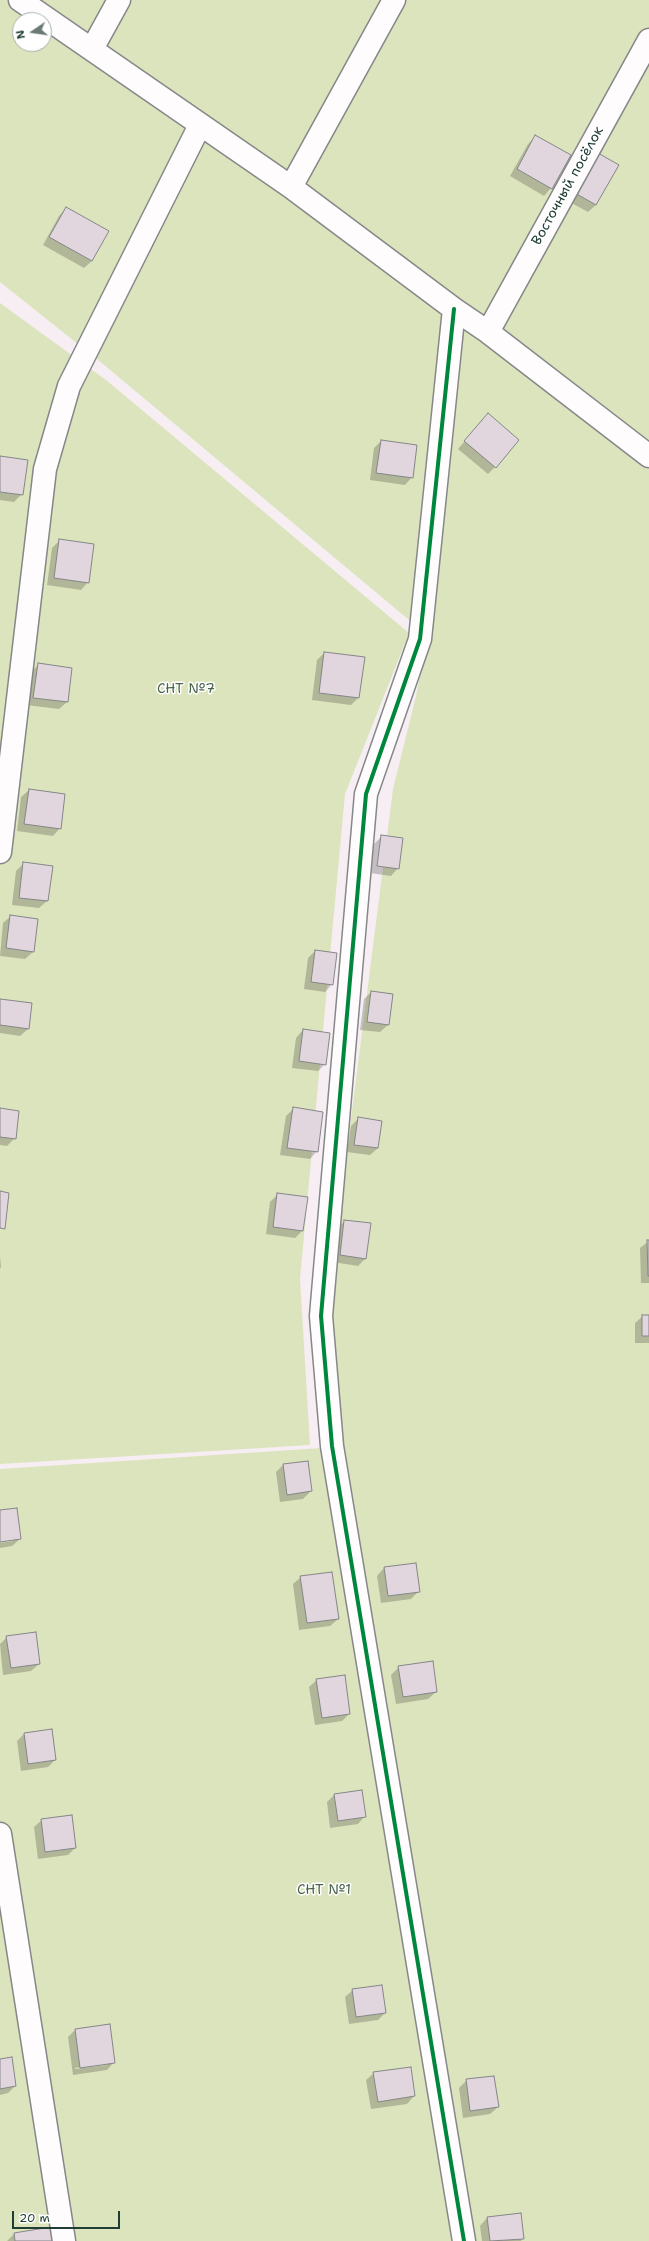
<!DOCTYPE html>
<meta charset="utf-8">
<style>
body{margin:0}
#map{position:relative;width:649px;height:2241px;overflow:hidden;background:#f6eef3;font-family:"Shantell Sans",sans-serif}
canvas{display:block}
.north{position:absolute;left:12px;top:12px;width:40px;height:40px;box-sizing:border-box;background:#fff;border:1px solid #a5b1ae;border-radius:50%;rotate:257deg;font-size:11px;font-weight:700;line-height:16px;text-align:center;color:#1f3d34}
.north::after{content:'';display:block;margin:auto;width:14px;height:18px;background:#6a7b77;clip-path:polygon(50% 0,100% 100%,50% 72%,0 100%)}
.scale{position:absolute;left:12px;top:2211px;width:108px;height:18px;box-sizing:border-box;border:2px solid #1f3d34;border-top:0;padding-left:5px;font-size:12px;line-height:14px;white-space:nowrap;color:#1f3d34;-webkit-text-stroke:3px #fff;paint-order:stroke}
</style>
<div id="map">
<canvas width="649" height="2241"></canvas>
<div class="north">N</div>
<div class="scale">20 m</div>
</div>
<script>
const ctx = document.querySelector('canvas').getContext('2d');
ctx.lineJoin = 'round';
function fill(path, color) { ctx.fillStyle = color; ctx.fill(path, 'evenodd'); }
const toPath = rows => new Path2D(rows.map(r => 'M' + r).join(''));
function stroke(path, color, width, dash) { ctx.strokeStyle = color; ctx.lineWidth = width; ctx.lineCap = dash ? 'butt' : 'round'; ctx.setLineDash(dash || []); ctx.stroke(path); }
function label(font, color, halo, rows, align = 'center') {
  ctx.font = font + ' "Shantell Sans",sans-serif'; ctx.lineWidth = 3; ctx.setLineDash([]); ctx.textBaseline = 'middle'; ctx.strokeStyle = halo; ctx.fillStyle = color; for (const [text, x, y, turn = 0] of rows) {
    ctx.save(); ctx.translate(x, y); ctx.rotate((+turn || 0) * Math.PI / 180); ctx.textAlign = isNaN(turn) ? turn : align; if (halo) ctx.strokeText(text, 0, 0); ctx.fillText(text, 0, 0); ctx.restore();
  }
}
fill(toPath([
 [0,0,649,0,649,2241,0,2241,0,1469,338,1447,326,1315,393,789,416,696,427,635,103,364,0,282],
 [20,20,44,20,44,44,20,44],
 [0,303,106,380,409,633,345,794,300,1279,310,1445,0,1464]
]), '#dce4bd');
fill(toPath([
 [535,137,551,188,544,196,510,176,528,144],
 [591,162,618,166,596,205,588,212,568,201],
 [66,208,92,261,84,268,43,245,59,216],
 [481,422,495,467,488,474,458,449],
 [381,441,412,477,405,485,370,480,374,448],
 [0,457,22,494,14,502,0,500],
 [60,540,88,582,81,590,47,585,52,548],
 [324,653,364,658,358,698,351,705,312,700,317,660],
 [39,664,71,669,67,702,59,709,26,705,31,672],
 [29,790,60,828,53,836,17,831,21,797],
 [382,836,398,868,391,876,370,873,374,844],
 [24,863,47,901,39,908,12,905,16,871],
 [11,916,33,952,25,959,0,956,3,923],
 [315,951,332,984,325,992,304,989,308,958],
 [371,992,392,995,388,1025,380,1032,360,1030,364,999],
 [0,1000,28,1029,20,1036,0,1033],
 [303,1030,325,1064,318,1071,292,1068,296,1038],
 [0,1109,15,1138,7,1146,0,1145],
 [293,1109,317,1151,310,1159,280,1155,286,1116],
 [358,1119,378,1148,370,1155,347,1152,351,1126],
 [278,1194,302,1231,295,1238,266,1234,270,1202],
 [345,1221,366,1258,358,1266,333,1262,337,1228],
 [649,1241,649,1283,641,1283,640,1248],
 [0,1256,1,1267,0,1269],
 [643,1316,649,1316,649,1343,635,1343,635,1323],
 [283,1465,311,1491,303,1499,280,1502,276,1472],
 [0,1511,20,1539,12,1546,0,1548,0,1543,13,1541,13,1539,0,1541],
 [415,1564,419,1591,411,1599,381,1603,377,1576,384,1568],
 [301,1577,338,1619,330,1626,299,1630,293,1584],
 [7,1637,39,1664,31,1671,3,1675,0,1644],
 [399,1667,436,1692,428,1699,396,1704,391,1675],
 [317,1680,349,1714,342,1721,315,1725,309,1687],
 [24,1734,55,1760,48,1767,21,1771,17,1741],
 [334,1795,365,1816,358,1824,330,1828,327,1802],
 [42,1820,75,1848,68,1855,38,1859,34,1827],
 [353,1990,385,2013,378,2020,349,2024,345,1997],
 [75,2030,114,2062,107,2070,73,2075,68,2037],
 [107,2063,107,2065,75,2069,75,2068],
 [0,2060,15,2086,8,2093,0,2095],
 [374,2073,414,2096,407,2104,371,2109,366,2080],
 [467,2080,498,2107,490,2114,463,2118,459,2088],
 [487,2218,523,2238,521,2241,482,2241,480,2226],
 [50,2228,52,2241,7,2241,14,2234]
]), '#0003');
const building = toPath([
 [535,135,571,155,552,189,517,169,535,135],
 [598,153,619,165,596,205,575,193,598,153],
 [66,207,109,231,92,261,49,237,66,207],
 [488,413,519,440,496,468,464,441,488,413],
 [381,440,417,445,413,478,376,473,381,440],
 [0,456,28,460,23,495,0,492,0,456],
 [59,539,94,544,89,583,54,578,59,539],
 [324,652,365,657,359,698,319,693,324,652],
 [38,663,72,668,68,702,33,698,38,663],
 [29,789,65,794,61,829,24,824,29,789],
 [381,835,403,838,399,869,377,866,381,835],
 [23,862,53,866,48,901,19,898,23,862],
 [10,915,38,919,34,952,6,948,10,915],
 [315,950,337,953,333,985,311,982,315,950],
 [371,991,393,994,389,1025,367,1022,371,991],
 [0,999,32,1003,29,1029,0,1025,0,999],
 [303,1029,330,1033,326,1065,299,1061,303,1029],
 [293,1107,323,1112,318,1152,287,1148,293,1107],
 [0,1108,19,1111,16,1139,0,1137,0,1108],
 [358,1117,382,1121,378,1148,354,1145,358,1117],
 [0,1191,9,1193,5,1229,0,1228,0,1191],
 [277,1193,308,1197,303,1231,273,1227,277,1193],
 [344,1220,371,1223,366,1259,340,1255,344,1220],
 [647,1240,649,1240,649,1276,648,1276,647,1240],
 [642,1315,649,1315,649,1336,642,1336,642,1315],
 [308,1461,312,1491,287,1495,283,1464,308,1461],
 [17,1508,21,1539,0,1542,0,1510,17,1508],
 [416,1563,420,1592,388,1596,384,1567,416,1563],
 [332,1572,339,1619,307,1623,300,1576,332,1572],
 [36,1632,40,1664,11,1668,6,1636,36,1632],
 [433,1661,437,1692,403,1697,398,1666,433,1661],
 [345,1675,350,1714,322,1718,316,1679,345,1675],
 [52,1729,56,1760,28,1764,24,1733,52,1729],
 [362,1790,366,1817,338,1821,334,1794,362,1790],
 [72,1815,76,1848,45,1852,41,1819,72,1815],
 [382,1985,386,2013,356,2017,352,1989,382,1985],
 [110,2024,115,2063,80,2068,75,2029,110,2024],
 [12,2057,16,2086,0,2089,0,2059,12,2057],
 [411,2067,415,2096,378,2102,373,2072,411,2067],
 [494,2076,499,2107,470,2111,466,2079,494,2076],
 [521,2213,524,2239,490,2241,487,2217,521,2213],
 [51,2227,53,2241,15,2241,14,2233,51,2227]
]);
fill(building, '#e1d6dd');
stroke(building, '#858788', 1);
const minor = toPath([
 [20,0,291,187,454,309,488,332,649,456],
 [92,49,119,0],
 [291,187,394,0],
 [454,309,420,639,366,794,321,1316,332,1446,464,2241],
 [488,332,649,40],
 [0,852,45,469,69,386,200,125],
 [0,1834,64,2241]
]);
stroke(minor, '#858788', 25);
stroke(minor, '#fefcfd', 22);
stroke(toPath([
 [454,309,420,639,366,794,321,1316,332,1446,464,2241]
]), '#00873e', 4);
label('14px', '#1f3d34', '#fff', [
 ["Восточный посёлок",568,186,-61]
]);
label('14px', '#49644b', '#fff', [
 ["СНТ №7",186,689],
 ["СНТ №1",324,1890]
]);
</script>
